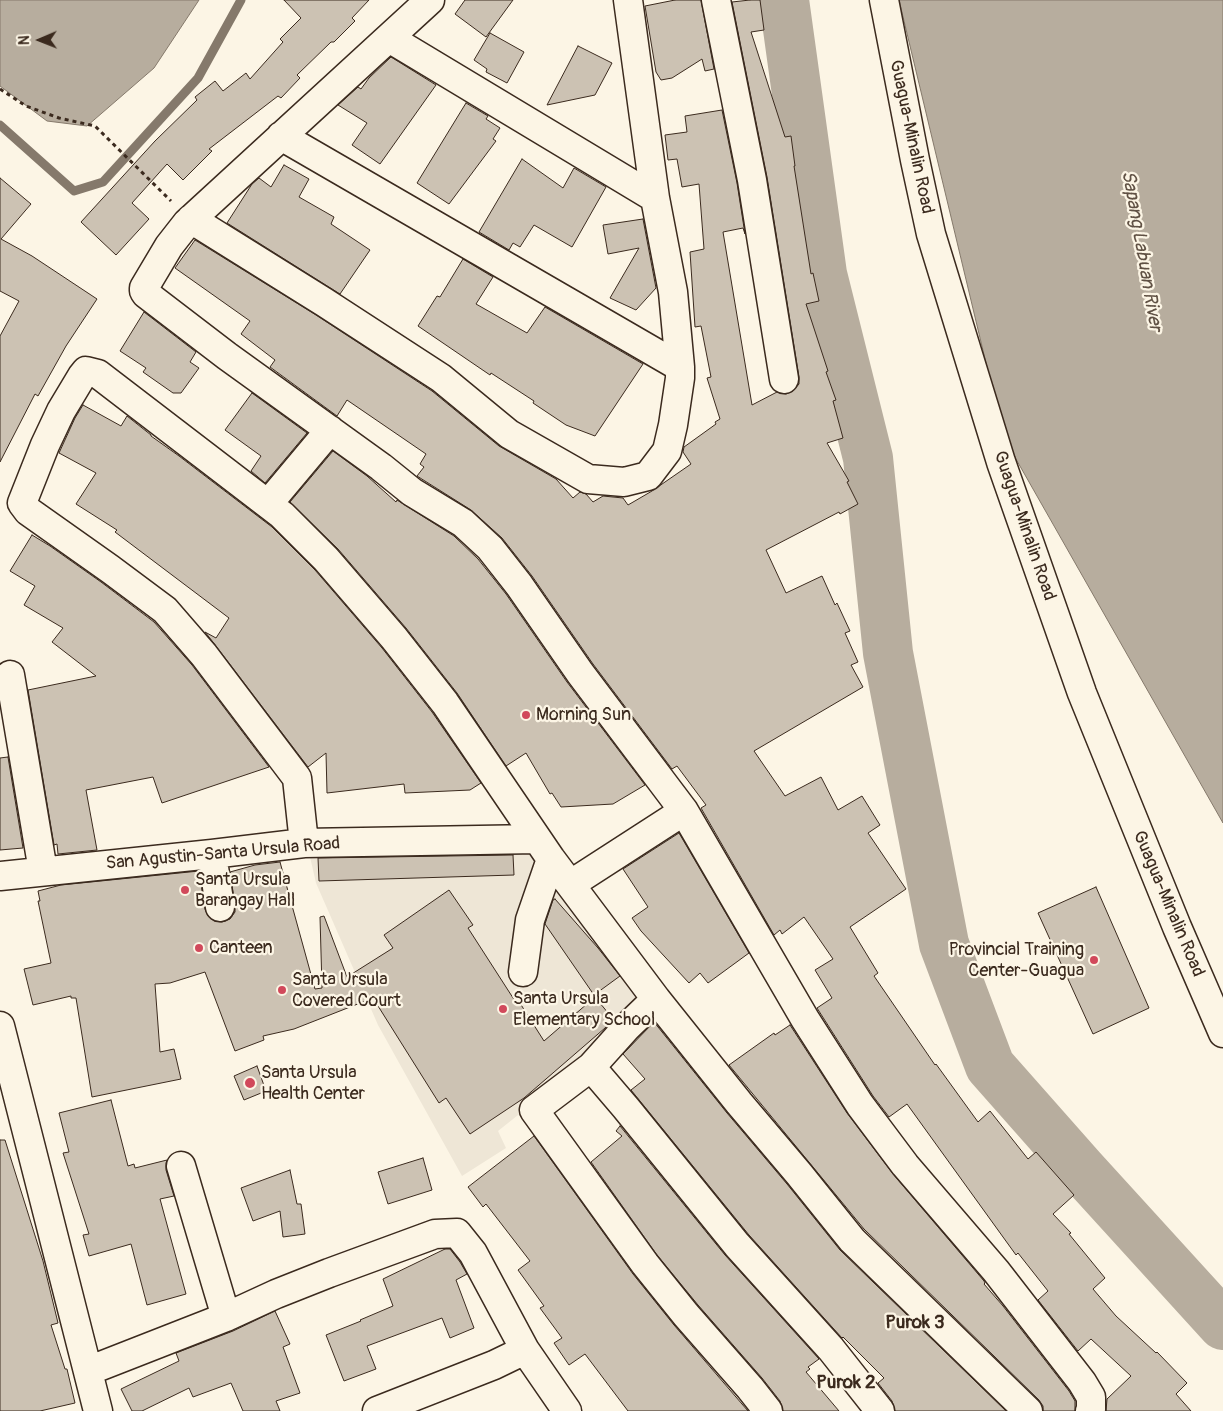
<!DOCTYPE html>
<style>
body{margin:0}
#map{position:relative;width:1223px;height:1411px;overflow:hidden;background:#fcf5e5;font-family:Pangolin,sans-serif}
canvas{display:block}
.north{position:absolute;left:15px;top:15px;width:50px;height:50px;-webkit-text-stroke:4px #fcf5e5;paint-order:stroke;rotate:269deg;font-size:14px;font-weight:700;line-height:20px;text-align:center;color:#3b2a1e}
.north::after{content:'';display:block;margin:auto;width:18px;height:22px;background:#3b2a1e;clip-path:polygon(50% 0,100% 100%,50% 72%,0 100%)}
</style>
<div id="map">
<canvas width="1223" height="1411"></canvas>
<div class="north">N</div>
</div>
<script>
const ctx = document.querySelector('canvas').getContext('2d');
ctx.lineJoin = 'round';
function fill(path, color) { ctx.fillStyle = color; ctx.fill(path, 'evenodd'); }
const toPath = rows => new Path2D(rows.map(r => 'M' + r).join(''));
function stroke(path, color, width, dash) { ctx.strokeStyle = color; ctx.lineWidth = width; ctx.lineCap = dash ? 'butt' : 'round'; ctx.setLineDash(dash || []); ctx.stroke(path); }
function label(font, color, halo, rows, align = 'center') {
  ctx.font = font + ' Pangolin,sans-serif'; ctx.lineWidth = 4.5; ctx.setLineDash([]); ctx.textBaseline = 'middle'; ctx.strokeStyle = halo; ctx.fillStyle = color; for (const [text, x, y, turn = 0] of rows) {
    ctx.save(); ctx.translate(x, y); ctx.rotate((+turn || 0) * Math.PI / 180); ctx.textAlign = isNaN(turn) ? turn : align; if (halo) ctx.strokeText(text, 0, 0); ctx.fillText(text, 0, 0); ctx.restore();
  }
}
fill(toPath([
 [528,832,645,996,577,1068,498,1131,506,1148,462,1176,378,1025,316,883,305,835]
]), '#eee6d6');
const water = toPath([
 [0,0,199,0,154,68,87,126,47,121,0,86,0,0],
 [899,0,1223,0,1223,823,1004,438,899,0]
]);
fill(water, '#b7ad9e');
stroke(water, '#85796b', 1);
stroke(toPath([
 [0,125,74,191,103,182,198,78,241,0]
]), '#85796b', 9);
stroke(toPath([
 [784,0,822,274,868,458,888,653,944,944,990,1066,1081,1169,1223,1325]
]), '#b7ad9e', 50);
const building = toPath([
 [284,0,369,0,352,18,355,21,334,42,331,42,297,75,300,78,281,98,278,96,209,149,212,151,183,180,167,164,132,203,149,219,116,255,81,222,155,141,197,100,195,97,215,81,223,91,246,73,250,79,283,42,280,39,301,18,284,0],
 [465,0,513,0,486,37,455,14,465,0],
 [675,0,701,0,714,69,705,71,702,59,672,78,661,80,656,72,645,6,675,0],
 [750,0,760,0,764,30,751,32,785,137,791,136,795,166,794,166,811,274,813,273,819,301,806,304,828,371,826,372,836,400,833,401,843,438,827,443,849,481,847,482,858,504,840,514,839,512,766,550,786,593,822,576,835,605,837,603,850,631,845,633,858,662,851,665,863,687,754,751,785,796,821,777,838,810,862,796,880,825,868,833,906,889,850,927,878,973,874,976,935,1065,936,1064,978,1122,990,1111,1028,1159,1036,1152,1074,1195,1053,1214,1071,1233,1069,1234,1105,1278,1093,1289,1116,1316,1156,1353,1157,1352,1187,1383,1176,1394,1191,1411,1106,1411,1107,1399,1131,1376,1091,1339,1078,1351,1038,1300,1048,1291,1018,1253,1016,1255,907,1104,889,1117,873,1096,817,1008,832,998,815,970,833,959,804,917,782,934,780,930,774,935,701,808,706,805,677,766,672,769,593,664,532,576,502,538,471,510,417,476,424,467,420,464,426,454,347,400,337,416,270,367,275,360,241,334,250,321,175,268,195,240,316,315,432,391,499,446,556,479,573,498,580,492,586,494,593,502,603,496,623,498,628,505,652,491,691,464,683,452,684,447,716,424,715,422,720,419,707,378,711,377,701,326,695,327,690,252,704,249,699,184,682,187,677,159,668,160,665,135,687,132,685,116,722,110,737,183,745,234,743,228,723,232,752,405,777,392,786,394,793,391,799,384,799,377,767,177,732,2,750,0],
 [490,33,524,52,507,83,486,72,487,69,474,60,490,33],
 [578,46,612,63,595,95,547,105,578,46],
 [391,57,436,85,380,164,352,145,367,123,338,105,358,87,361,89,369,78,391,57],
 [466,103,488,116,486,119,500,128,493,139,496,141,449,204,417,183,466,103],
 [522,159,563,188,574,168,606,187,572,247,534,225,520,247,513,243,509,250,479,232,522,159],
 [284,165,309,179,299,197,334,217,331,224,370,250,340,294,227,223,252,184,259,178,271,187,284,165],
 [0,178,31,204,1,239,32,256,97,299,66,346,38,396,35,394,0,462,0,336,19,301,0,291,0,178],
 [643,219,656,288,636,310,610,298,639,248,608,254,603,225,643,219],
 [463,259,493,277,476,304,527,333,545,307,643,364,595,436,566,425,533,403,534,401,491,373,490,375,418,326,437,296,440,297,463,259],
 [144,312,196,352,190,362,199,368,181,393,173,393,143,372,146,368,120,351,144,312],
 [252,393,307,433,265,483,251,471,261,456,225,430,252,393],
 [83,405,121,426,127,416,151,435,151,436,179,456,272,527,315,570,382,648,432,712,481,783,470,790,405,793,404,784,327,793,326,753,308,767,216,646,205,632,216,638,229,618,115,532,117,530,76,504,96,473,59,453,75,418,83,405],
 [333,451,367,476,396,502,397,500,454,536,478,559,506,594,567,682,645,785,613,804,561,807,552,793,550,794,526,753,506,766,457,693,406,628,338,549,290,502,333,451],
 [32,535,50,546,101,582,154,622,192,665,269,767,162,803,153,777,86,790,97,850,58,854,57,844,54,845,28,690,96,676,52,642,63,628,24,605,35,586,10,571,32,535],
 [8,757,23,848,0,850,0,758,8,757],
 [679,833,749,953,708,983,700,973,689,983,641,931,632,918,648,907,623,869,679,833],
 [513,855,514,875,319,881,318,858,513,855],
 [280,862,315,989,322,988,320,917,324,916,347,977,393,948,384,935,449,890,473,925,468,928,515,1001,518,1000,544,1041,595,997,613,1019,605,1028,524,1098,470,1134,446,1098,439,1103,373,998,294,1029,263,1036,264,1040,235,1051,205,972,170,983,155,984,160,1052,174,1049,181,1079,92,1097,76,998,71,998,71,996,33,1005,24,969,51,963,38,901,40,901,38,891,61,885,199,871,205,909,208,916,214,921,222,922,230,919,235,912,235,905,230,872,255,865,280,862],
 [1096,887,1149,1008,1093,1034,1038,913,1096,887],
 [555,899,598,948,620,976,594,995,545,924,553,900,555,899],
 [654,1022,727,1113,787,1184,840,1250,1006,1411,895,1411,892,1401,878,1383,884,1378,843,1337,842,1338,749,1235,631,1090,645,1079,623,1054,654,1022],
 [790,1025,847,1113,893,1174,984,1281,985,1283,984,1284,1003,1306,1069,1391,1075,1401,1075,1411,1043,1411,1043,1406,1039,1400,864,1229,729,1065,774,1033,775,1035,790,1025],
 [257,1066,266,1091,244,1100,234,1076,257,1066],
 [111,1100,128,1166,134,1164,135,1168,167,1160,166,1163,166,1170,174,1196,160,1199,186,1294,147,1305,131,1244,89,1256,83,1235,89,1234,63,1153,69,1152,59,1113,111,1100],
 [620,1126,725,1255,819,1359,808,1367,810,1369,806,1372,839,1411,783,1411,780,1401,762,1378,698,1305,657,1255,591,1162,622,1136,616,1131,620,1126],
 [534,1136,633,1274,674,1325,748,1411,628,1411,585,1354,569,1365,554,1343,562,1338,540,1308,544,1306,518,1270,530,1261,486,1204,483,1207,468,1187,534,1136],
 [0,1140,5,1140,43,1261,58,1323,51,1325,65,1369,67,1369,75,1403,40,1411,0,1411,0,1140],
 [423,1158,432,1190,388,1204,378,1172,423,1158],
 [290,1170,297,1204,301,1204,305,1234,283,1237,280,1211,253,1221,241,1188,290,1170],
 [445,1249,450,1249,460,1262,467,1274,456,1280,474,1328,450,1338,442,1318,367,1346,376,1369,344,1381,326,1335,361,1321,360,1320,393,1306,383,1279,445,1249],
 [275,1311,290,1344,283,1347,300,1393,276,1401,280,1411,243,1411,231,1383,193,1397,189,1388,142,1411,132,1411,121,1389,179,1361,176,1353,233,1331,275,1311]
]);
fill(building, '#ccc2b3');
stroke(building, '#3b2a1e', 1);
const minor = toPath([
 [430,0,187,223,169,246,144,288,144,291,146,294,227,356,381,467,412,492,463,523,490,548,519,585,580,673,684,811,805,1019,860,1105,905,1165,996,1271,1082,1382,1091,1397,1091,1409,1090,1411],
 [716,0,752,180,784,379],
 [389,38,655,198],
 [281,136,680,367],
 [191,219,324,302,441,378,509,434,588,479,624,482,648,476,667,451,673,425,680,378,680,367,673,292,655,198,628,0],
 [268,504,330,430],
 [10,675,43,871],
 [304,843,297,778,204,655,165,610,110,569,28,511,22,503,45,445,61,411,82,376,86,371,98,374,282,515,326,559,394,638,445,703,551,859,656,999,627,1027,591,1067,534,1110,645,1264,686,1315,750,1388,768,1411],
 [212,854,220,907],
 [0,876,212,854,304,843,537,839],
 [571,884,684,811],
 [523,972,530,920,551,859],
 [656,999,739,1103,799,1174,852,1240,1028,1411],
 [0,1026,98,1411],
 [591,1067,626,1108,737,1245,831,1349,880,1411],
 [181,1166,226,1317],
 [88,1371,226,1317,276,1294,329,1273,435,1234,457,1233,473,1253,525,1350,567,1411],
 [377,1411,494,1365,525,1350]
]);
const major = toPath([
 [884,0,915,160,931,234,1001,462,1082,693,1177,927,1223,1033]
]);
stroke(minor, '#3b2a1e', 31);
stroke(major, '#3b2a1e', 31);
stroke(toPath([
 [0,89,26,106,59,118,95,126,171,201]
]), '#3b2a1e', 3, [4, 4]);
stroke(minor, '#fcf5e5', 28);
stroke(major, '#fcf5e5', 28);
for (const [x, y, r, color] of [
 [526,715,5,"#d1495b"],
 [185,890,5,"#d1495b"],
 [199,948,5,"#d1495b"],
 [1094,960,5,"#d1495b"],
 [282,990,5,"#d1495b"],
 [503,1009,5,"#d1495b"],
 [250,1083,6,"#d1495b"]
]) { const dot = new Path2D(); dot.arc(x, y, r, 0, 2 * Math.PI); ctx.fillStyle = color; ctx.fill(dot); stroke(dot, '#fcf5e5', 2); }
label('18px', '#3b2a1e', '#fcf5e5', [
 ["Guagua-Minalin Road",911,137,78],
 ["Guagua-Minalin Road",1024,526,71],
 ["San Agustin-Santa Ursula Road",223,854,-5],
 ["Guagua-Minalin Road",1168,904,67]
]);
label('18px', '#3b2a1e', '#fcf5e5', [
 ["Morning Sun",536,715],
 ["Santa Ursula",195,880],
 ["Barangay Hall",195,901],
 ["Canteen",209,948],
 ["Provincial Training",1084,950,"right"],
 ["Center-Guagua",1084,971,"right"],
 ["Santa Ursula",292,980],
 ["Covered Court",292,1001],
 ["Santa Ursula",513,999],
 ["Elementary School",513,1020],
 ["Santa Ursula",261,1073],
 ["Health Center",261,1094]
], 'left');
label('italic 19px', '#605144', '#fcf5e5', [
 ["Sapang Labuan River",1141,251,80]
]);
label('bold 19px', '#3b2a1e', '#fcf5e5', [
 ["Purok 3",915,1323],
 ["Purok 2",846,1383]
]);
</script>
